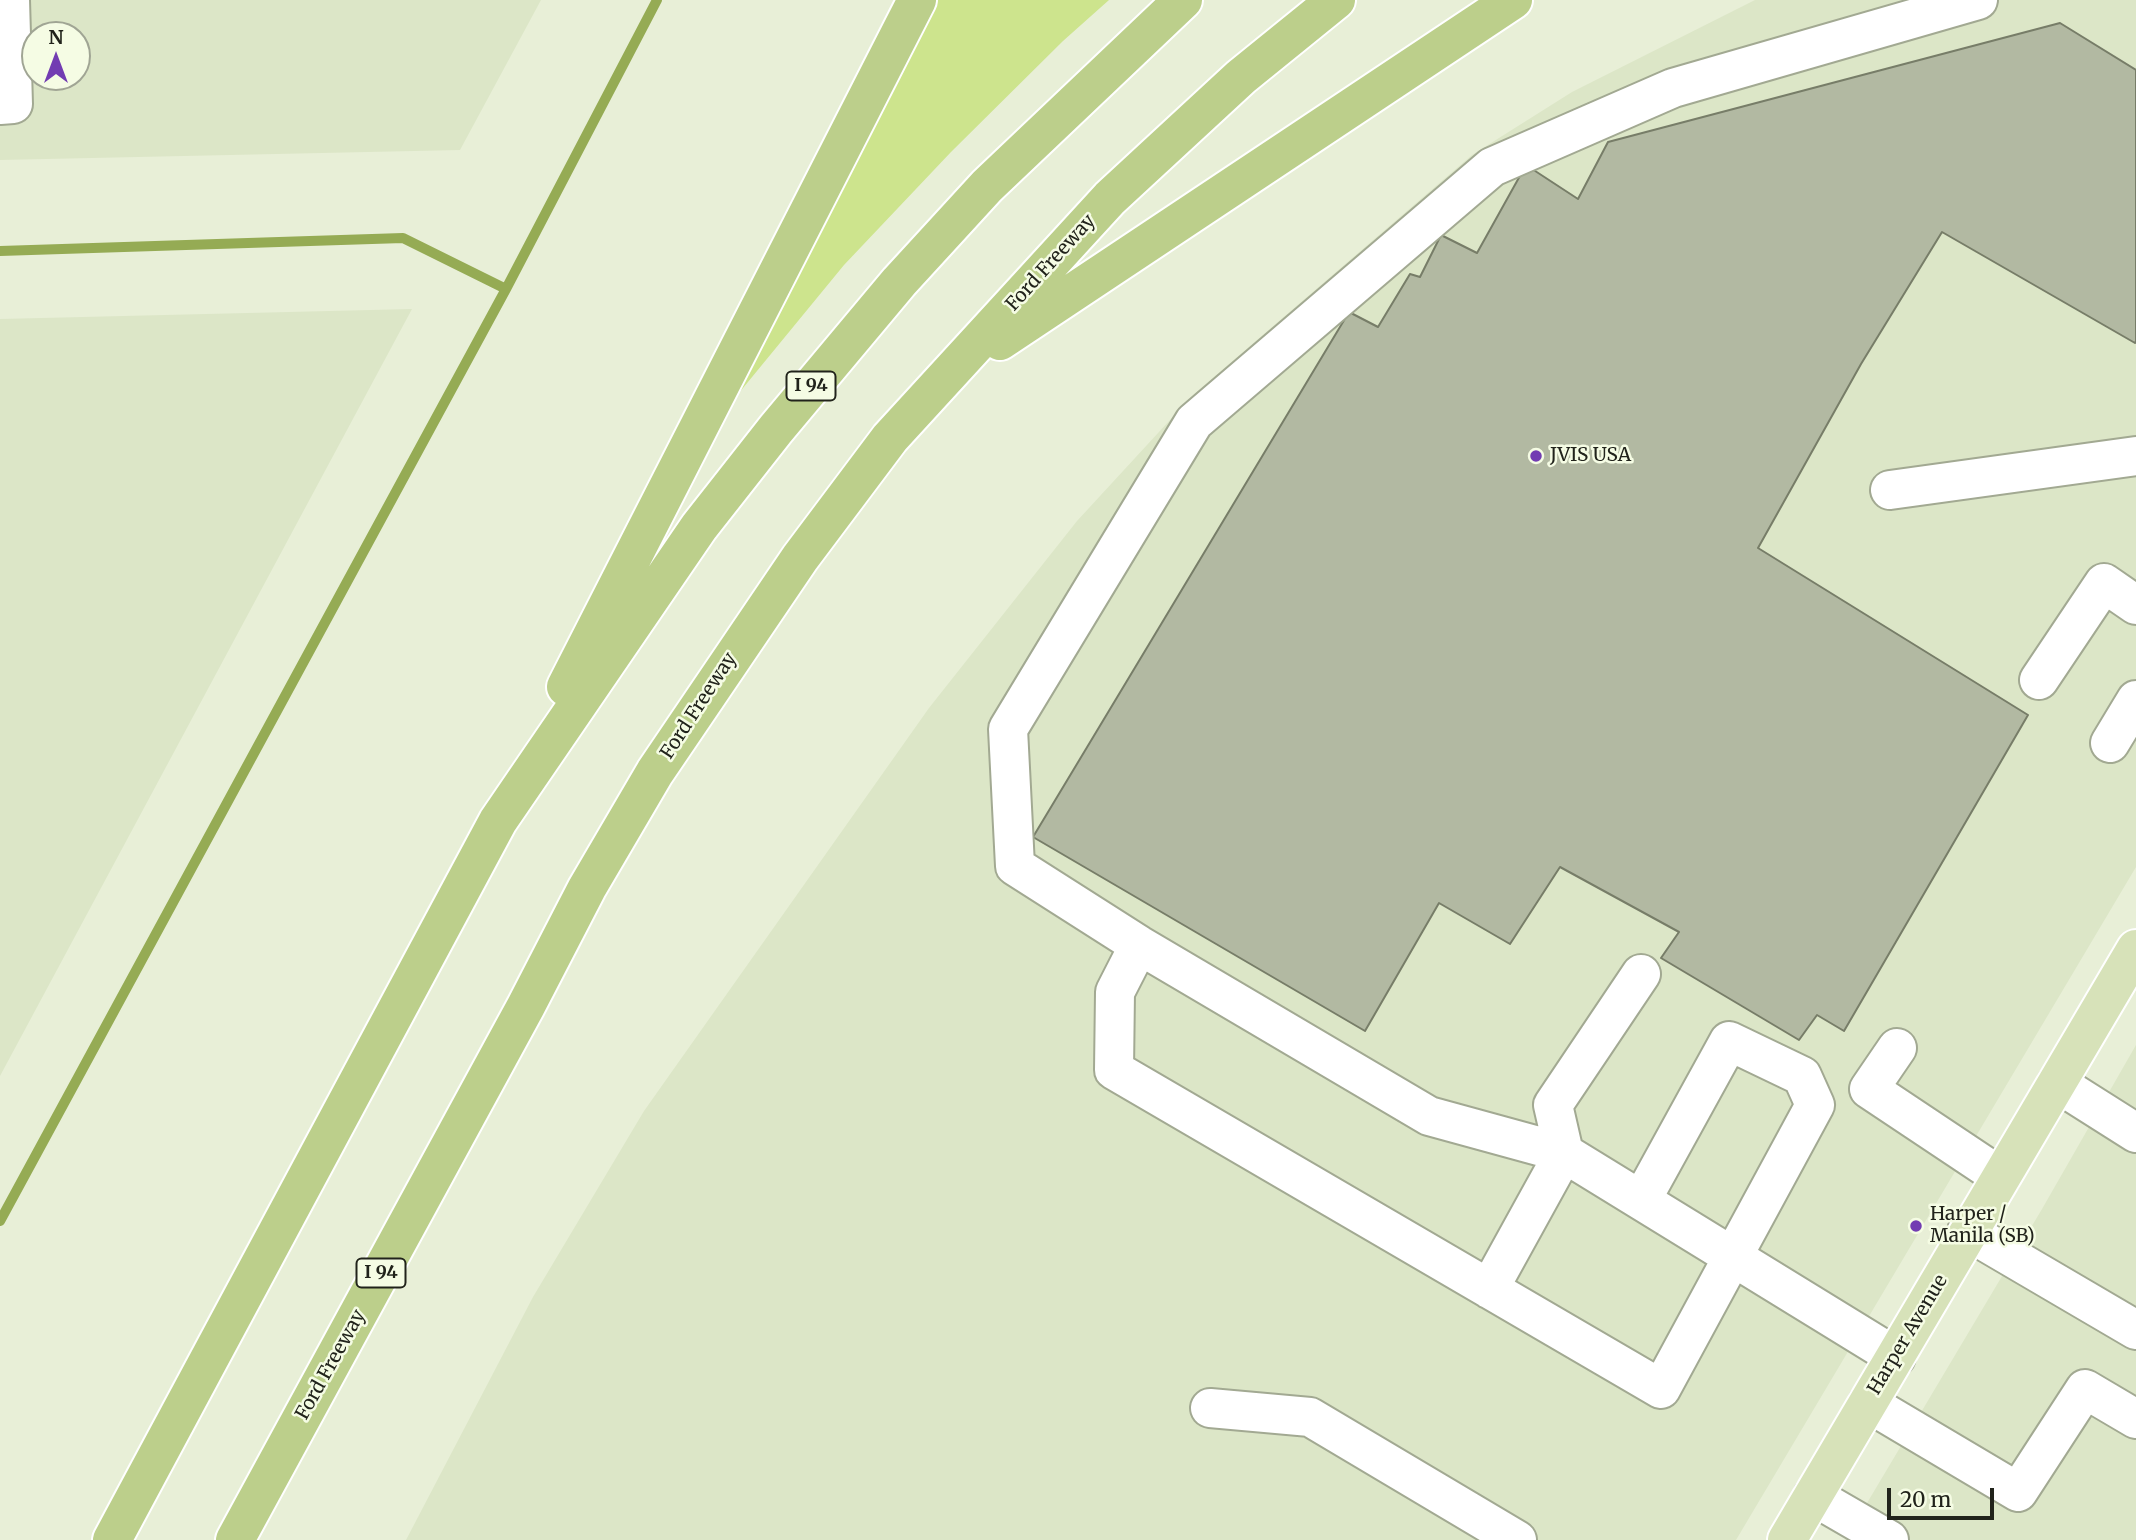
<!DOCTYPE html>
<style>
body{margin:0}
#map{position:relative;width:2136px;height:1540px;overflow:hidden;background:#e8efd7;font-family:Merriweather,serif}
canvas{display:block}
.north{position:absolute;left:21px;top:21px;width:70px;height:70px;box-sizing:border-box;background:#f5fce4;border:2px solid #a0a594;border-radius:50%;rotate:0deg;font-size:19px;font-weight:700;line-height:28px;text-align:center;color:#21231b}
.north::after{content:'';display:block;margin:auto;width:24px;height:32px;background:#723cb2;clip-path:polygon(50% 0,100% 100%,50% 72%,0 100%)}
.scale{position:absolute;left:1887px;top:1488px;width:107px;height:32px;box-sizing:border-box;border:4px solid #21231b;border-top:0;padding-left:9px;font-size:21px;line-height:24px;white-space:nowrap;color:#21231b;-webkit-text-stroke:5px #f5fce4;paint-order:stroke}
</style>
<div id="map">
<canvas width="2136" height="1540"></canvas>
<div class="north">N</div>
<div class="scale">20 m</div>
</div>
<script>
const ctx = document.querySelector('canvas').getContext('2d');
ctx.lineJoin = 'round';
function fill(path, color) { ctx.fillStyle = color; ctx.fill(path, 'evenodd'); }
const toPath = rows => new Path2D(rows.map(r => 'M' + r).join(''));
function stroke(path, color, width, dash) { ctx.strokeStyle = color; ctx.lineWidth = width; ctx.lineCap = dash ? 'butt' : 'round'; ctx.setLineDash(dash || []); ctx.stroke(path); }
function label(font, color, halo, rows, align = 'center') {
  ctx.font = font + ' Merriweather,serif'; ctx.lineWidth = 5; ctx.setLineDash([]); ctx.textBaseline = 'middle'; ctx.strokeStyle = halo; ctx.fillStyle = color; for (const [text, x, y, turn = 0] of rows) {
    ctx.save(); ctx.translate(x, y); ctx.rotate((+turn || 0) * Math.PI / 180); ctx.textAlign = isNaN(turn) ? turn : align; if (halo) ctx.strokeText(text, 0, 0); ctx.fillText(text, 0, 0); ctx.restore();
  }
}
fill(toPath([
 [0,0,541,0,460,150,0,160],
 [35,35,77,35,77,77,35,77],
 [1755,0,2136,0,2136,867,1736,1540,406,1540,533,1297,644,1111,929,708,1077,521,1193,395,1472,155,1572,92],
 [412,309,0,1076,0,319],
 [2136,1045,2136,1540,1845,1540,2042,1209]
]), '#dce6c7');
fill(toPath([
 [938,0,1109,0,1063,41,951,152,844,265,734,399,728,393]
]), '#cde48d');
stroke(toPath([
 [0,251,403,238,506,289],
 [0,1221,506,289,657,0]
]), '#95ab54', 10);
const building = toPath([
 [2060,23,2136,70,2136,341,2135,343,1942,232,1861,364,1758,548,2028,715,1844,1031,1817,1015,1799,1040,1661,958,1679,932,1560,867,1510,944,1439,903,1365,1031,1033,837,1349,312,1378,327,1410,274,1420,277,1441,235,1477,253,1526,165,1578,199,1608,142,2060,23]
]);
fill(building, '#b2b9a2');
stroke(building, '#777d68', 2);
const minor = toPath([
 [0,105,13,104,10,0],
 [1890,490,2136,456],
 [2039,680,2104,583,2136,605],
 [2110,743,2136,700],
 [1139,945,1115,992,1114,1070,1661,1389,1815,1105,1802,1076,1729,1041,1642,1199],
 [1897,1048,1869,1089,2001,1177],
 [2057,1083,2136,1133],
 [1967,1231,2136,1330],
 [1489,1289,1564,1153,1553,1105,1641,974],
 [1896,1357,1564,1153,1429,1116,1139,945,1015,866,1008,729,1194,422,1492,167,1673,88,1978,0],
 [1868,1403,2018,1492,2085,1389,2136,1419],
 [1210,1408,1310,1417,1517,1540],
 [1813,1496,1889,1540]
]);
const major = toPath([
 [1787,1540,2136,949]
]);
const highway = toPath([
 [1000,341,1513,0],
 [566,687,917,0],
 [112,1540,498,821,699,527,776,429,899,282,987,186,1183,0],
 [235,1540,526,1006,587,888,655,772,800,558,890,438,1110,198,1241,77,1336,0]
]);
stroke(minor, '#a2a992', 42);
stroke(major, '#fff', 42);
stroke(highway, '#fff', 42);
stroke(minor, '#fff', 38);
stroke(major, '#d7e2b9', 38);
stroke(highway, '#bccf8b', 38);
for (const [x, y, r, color] of [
 [1536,456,7,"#723cb2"],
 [1916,1226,7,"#723cb2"]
]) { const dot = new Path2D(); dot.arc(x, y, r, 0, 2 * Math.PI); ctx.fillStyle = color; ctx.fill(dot); stroke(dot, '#f5fce4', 2.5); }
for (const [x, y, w] of [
 [811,386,49],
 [381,1273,49]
]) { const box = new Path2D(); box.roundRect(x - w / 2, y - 14.5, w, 29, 5); ctx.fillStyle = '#f5fce4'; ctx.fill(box); stroke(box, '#21231b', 2); }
label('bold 18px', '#21231b', null, [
 ["I 94",811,386],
 ["I 94",381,1273]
]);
label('19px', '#21231b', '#f5fce4', [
 ["Ford Freeway",1051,263,-48],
 ["Ford Freeway",699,706,-57],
 ["Harper Avenue",1908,1335,-59],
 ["Ford Freeway",331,1365,-61]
]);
label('19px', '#21231b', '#f5fce4', [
 ["JVIS USA",1550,456],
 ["Harper /",1930,1215],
 ["Manila (SB)",1930,1237]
], 'left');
</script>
